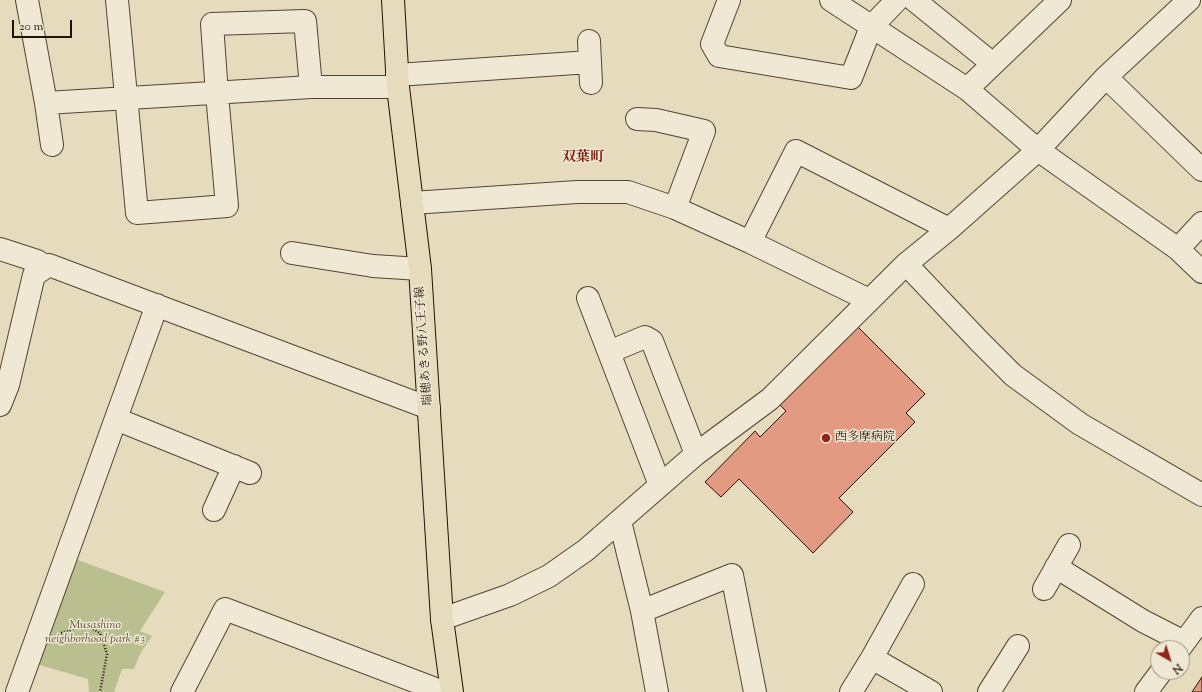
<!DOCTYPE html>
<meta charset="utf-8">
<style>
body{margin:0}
#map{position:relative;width:1202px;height:692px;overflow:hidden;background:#e6dcbd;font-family:"Sorts Mill Goudy",serif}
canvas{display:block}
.north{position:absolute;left:1150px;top:640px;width:40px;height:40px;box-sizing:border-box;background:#efe8d4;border:1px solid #9e9280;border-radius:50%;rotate:141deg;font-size:11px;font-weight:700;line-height:16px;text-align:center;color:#251003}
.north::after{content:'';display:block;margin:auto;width:14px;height:18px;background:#8f2418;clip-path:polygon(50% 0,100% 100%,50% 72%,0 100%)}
.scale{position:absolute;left:12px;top:20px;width:60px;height:18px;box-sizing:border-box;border:2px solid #251003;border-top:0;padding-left:5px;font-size:12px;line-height:14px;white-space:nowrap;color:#251003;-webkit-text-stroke:3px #efe8d4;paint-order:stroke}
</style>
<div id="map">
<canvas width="1202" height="692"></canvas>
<div class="north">N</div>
<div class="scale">20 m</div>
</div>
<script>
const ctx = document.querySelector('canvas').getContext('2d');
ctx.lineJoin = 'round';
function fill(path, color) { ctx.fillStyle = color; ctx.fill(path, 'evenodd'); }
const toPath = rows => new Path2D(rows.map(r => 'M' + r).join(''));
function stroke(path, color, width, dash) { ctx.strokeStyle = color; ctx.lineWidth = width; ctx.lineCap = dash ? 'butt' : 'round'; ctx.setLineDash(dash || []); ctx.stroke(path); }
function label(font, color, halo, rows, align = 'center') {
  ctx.font = font + ' "Sorts Mill Goudy","Noto Serif JP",serif'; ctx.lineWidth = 3; ctx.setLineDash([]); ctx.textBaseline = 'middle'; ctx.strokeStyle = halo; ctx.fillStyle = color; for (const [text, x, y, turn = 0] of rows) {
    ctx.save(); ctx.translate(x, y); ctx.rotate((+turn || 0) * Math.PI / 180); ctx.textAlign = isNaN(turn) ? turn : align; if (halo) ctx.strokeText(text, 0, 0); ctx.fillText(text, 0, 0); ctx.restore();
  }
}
fill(toPath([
 [75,559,165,592,140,631,152,636,140,654,134,669,122,669,114,692,89,692,88,679,36,664]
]), '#b9bf8e');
const building = toPath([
 [856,325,925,394,906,413,915,422,839,498,853,512,813,553,739,479,721,497,705,482,755,431,760,437,786,411,778,403,856,325],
 [1202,677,1202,692,1192,692,1202,677]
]);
fill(building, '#e29a82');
stroke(building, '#251003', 1);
const minor = toPath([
 [27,0,46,103,311,87,398,87],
 [117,0,137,213,227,206,217,94,212,24,305,21,311,87],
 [729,0,712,44,719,56,851,78,871,27,897,0],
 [831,0,967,89,1038,150,1178,249,1202,272],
 [914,0,993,64],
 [589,41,591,83],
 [397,75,590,62],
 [1106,77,1202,170],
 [967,89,1060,0],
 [46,103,52,145],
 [637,119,656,120,704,131,675,208],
 [412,203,577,192,628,192,675,208,750,242,869,300],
 [750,242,796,151,949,229],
 [0,249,37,261,46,267],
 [1178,249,1202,223],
 [292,253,373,266,420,269],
 [906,264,980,342,1013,375,1080,424,1202,495],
 [588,298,660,485],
 [609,352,645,337,652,341,696,454],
 [0,405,8,385,34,275,49,265,429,408],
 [116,419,250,473],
 [214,510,234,466],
 [620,521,642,611,657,692],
 [1056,567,1143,621,1184,642],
 [1044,589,1069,545],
 [642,611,732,575,755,692],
 [442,619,510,595,549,576,586,550,696,454,770,399,906,264,949,229,1038,150,1106,77,1189,0],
 [1180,648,1202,618],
 [872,658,931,692],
 [17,692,157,305],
 [182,692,225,609,438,690],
 [851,692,872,658,913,584],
 [989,692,1018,646],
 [1146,692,1161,672]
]);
const major = toPath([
 [393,0,398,87,420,269,442,619,452,692]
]);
stroke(minor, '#554332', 24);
stroke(major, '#251003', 24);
stroke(toPath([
 [61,633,69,631,82,623,100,633,107,654,100,692]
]), '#251003', 2.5, [1, 2]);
stroke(minor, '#efe8d4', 22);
stroke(major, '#e6dcbd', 22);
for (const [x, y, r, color] of [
 [826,438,5,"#8f2418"]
]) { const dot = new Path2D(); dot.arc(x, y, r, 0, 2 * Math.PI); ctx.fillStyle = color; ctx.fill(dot); stroke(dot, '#efe8d4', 1.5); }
label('12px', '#251003', '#efe8d4', [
 ["瑞穂あきる野八王子線",425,346,-94]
]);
label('12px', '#251003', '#efe8d4', [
 ["西多摩病院",835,438]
], 'left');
label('italic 12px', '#594d34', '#efe8d4', [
 ["Musashino",95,626],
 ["neighborhood park #3",95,640]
]);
label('bold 14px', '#7a1f14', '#efe8d4', [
 ["双葉町",583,159]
]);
</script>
